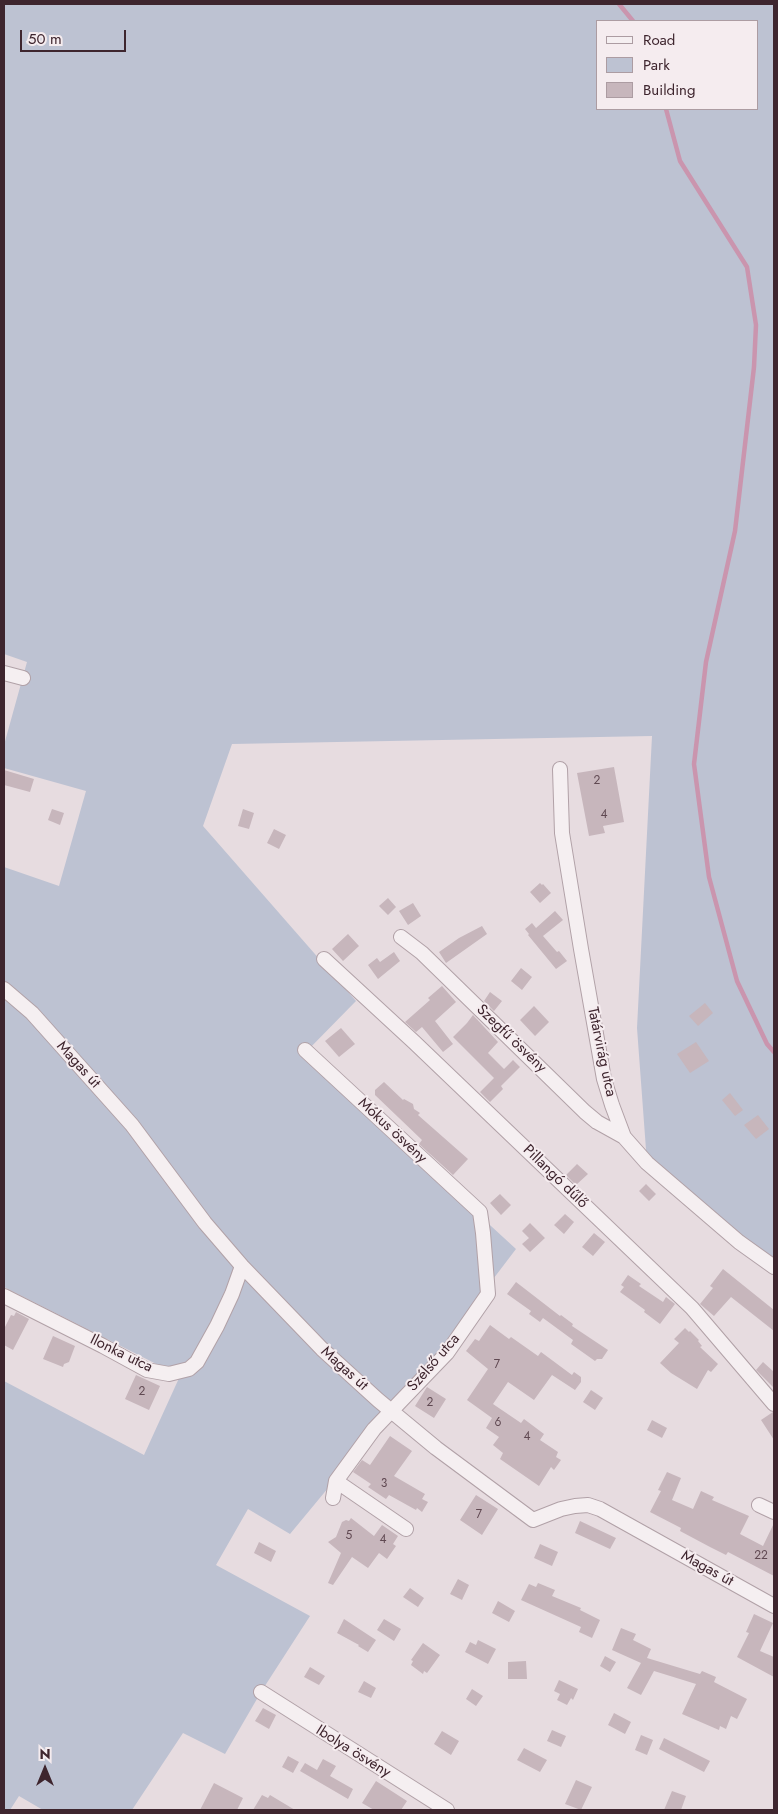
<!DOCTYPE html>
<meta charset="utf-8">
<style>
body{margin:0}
#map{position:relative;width:778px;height:1814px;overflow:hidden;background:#e7dce0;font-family:Jost,sans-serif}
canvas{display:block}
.frame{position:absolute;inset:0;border:5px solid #3e252e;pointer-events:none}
.legend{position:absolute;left:596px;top:20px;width:162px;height:90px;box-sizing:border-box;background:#f5ecef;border:1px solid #ac9ca2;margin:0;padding:6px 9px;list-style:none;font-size:15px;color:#3e252e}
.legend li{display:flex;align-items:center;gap:10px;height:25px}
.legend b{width:25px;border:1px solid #ac9ca2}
.north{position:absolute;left:20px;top:1744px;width:50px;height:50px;-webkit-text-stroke:4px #f5ecef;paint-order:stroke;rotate:0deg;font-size:14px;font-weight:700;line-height:20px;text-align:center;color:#3e252e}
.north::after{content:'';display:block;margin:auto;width:18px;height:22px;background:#3e252e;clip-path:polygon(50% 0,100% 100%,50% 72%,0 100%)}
.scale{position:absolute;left:20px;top:30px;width:106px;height:22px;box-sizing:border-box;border:2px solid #3e252e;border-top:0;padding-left:6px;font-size:15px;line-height:18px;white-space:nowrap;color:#3e252e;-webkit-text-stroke:4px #f5ecef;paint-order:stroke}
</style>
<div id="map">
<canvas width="778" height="1814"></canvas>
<div class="frame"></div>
<ul class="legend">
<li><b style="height:6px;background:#f5eff1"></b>Road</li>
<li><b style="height:14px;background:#bdc2d2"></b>Park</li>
<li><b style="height:14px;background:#c7b6bc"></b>Building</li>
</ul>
<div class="north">N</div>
<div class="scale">50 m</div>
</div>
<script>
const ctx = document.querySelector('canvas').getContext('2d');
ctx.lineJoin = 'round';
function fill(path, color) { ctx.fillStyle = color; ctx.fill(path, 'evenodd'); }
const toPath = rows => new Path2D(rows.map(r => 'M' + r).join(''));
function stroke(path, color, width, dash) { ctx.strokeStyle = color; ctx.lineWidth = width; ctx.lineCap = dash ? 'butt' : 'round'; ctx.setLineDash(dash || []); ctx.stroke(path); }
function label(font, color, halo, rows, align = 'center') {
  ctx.font = font + ' Jost,sans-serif'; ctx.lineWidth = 4; ctx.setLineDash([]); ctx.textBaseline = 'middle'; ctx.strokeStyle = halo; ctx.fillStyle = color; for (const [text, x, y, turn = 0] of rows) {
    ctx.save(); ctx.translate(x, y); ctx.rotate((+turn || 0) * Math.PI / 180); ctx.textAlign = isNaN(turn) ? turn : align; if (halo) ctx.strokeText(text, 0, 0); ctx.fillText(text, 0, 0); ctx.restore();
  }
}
fill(toPath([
 [4,4,774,4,774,1267,647,1163,637,1028,652,736,232,744,203,826,356,1001,304,1054,516,1249,401,1400,290,1534,248,1509,216,1565,310,1616,261,1692,225,1754,183,1733,132,1810,43,1810,19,1796,10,1810,4,1810,4,1381,144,1455,180,1376,4,1287,4,867,59,886,86,791,4,768,4,745,27,662,4,654],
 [597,21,757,21,757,109,597,109]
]), '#bdc2d2');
stroke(toPath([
 [619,4,633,21],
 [666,109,680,161,747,267,756,325,754,367,735,531,706,662,694,764,709,877,737,981,767,1044,774,1052]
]), '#ca95ae', 4.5);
fill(toPath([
 [614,767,624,822,603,826,605,833,589,836,577,773],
 [4,770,34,779,30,792,4,785],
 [52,809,64,813,60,825,48,820],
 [243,809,254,813,249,829,238,826],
 [274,829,286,835,279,849,267,843],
 [540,883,542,885,543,884,551,893,540,903,530,892],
 [388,898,396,907,388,915,379,906],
 [413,903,421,916,408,925,399,911],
 [555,911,563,920,543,936,557,952,559,951,567,961,556,969,528,935,529,934,525,929,532,923,536,928],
 [482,926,487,934,446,963,439,952,459,938],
 [348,934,359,946,343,961,332,949],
 [394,952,400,961,378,979,368,965,377,958,380,962],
 [521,968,532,977,522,990,511,981],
 [442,986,456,1002,435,1021,453,1044,443,1052,422,1027,416,1032,405,1022,430,1000,428,998],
 [490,992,502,1001,494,1011,484,1001],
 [705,1003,713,1013,698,1026,689,1016],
 [534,1006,549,1022,535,1036,520,1020],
 [473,1015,498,1042,488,1053,504,1069,513,1060,520,1067,501,1086,503,1089,490,1102,480,1092,494,1078,453,1037,467,1023],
 [341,1028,355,1044,339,1057,325,1041],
 [696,1042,709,1061,690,1073,677,1054],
 [384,1082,403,1100,404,1099,413,1104,414,1109,420,1113,418,1115,468,1159,453,1175,419,1144,422,1140,375,1095,375,1090],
 [730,1093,743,1110,735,1116,722,1100],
 [758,1115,769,1129,756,1139,744,1125],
 [577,1164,588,1174,576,1185,566,1175],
 [646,1184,656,1194,649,1201,639,1191],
 [500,1194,511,1205,501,1215,490,1203],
 [565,1214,574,1222,564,1234,554,1225],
 [530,1223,545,1238,530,1252,522,1244,529,1238,522,1231],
 [594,1233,605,1242,593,1256,582,1247],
 [723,1269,774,1310,774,1331,731,1297,714,1316,700,1304,713,1288,710,1286],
 [628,1275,641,1284,639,1286,663,1302,666,1297,675,1304,660,1324,644,1312,645,1310,620,1292,624,1287,621,1285],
 [516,1282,560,1316,561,1315,573,1324,572,1326,608,1350,602,1359,597,1359,595,1361,571,1344,573,1340,543,1318,540,1322,529,1314,531,1311,507,1294],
 [16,1312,29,1319,13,1350,4,1345,4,1329,11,1315,14,1316],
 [490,1325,509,1339,511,1337,538,1356,541,1352,572,1375,574,1372,581,1377,581,1382,575,1390,552,1375,534,1400,508,1382,493,1404,521,1423,524,1419,544,1434,540,1440,558,1452,556,1457,561,1460,554,1470,551,1467,539,1486,500,1459,503,1453,493,1445,499,1437,486,1428,492,1418,467,1400,488,1369,466,1351,475,1339,479,1341],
 [685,1328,689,1332,690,1331,699,1340,698,1341,702,1346,700,1347,718,1364,711,1372,708,1370,697,1389,671,1373,660,1363,679,1343,674,1339],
 [53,1336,75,1346,69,1362,64,1364,63,1367,43,1359],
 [763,1362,774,1372,774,1388,756,1370],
 [136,1375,160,1386,149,1410,125,1399],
 [427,1387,446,1399,434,1418,415,1406],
 [591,1390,603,1398,595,1410,583,1402],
 [773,1412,774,1413,774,1440,761,1420],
 [652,1420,667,1428,662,1438,647,1430],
 [390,1436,412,1451,394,1476,425,1494,422,1499,428,1502,422,1512,417,1508,416,1510,389,1495,386,1499,368,1487,371,1484,353,1472,362,1460,370,1465],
 [667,1472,681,1478,672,1500,693,1509,701,1491,714,1497,712,1500,749,1516,740,1534,763,1546,774,1523,774,1576,728,1552,726,1555,710,1547,680,1531,681,1528,650,1512,661,1491,658,1490],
 [476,1495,498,1509,482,1535,460,1520],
 [351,1518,374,1536,382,1525,398,1536,393,1544,396,1546,387,1559,379,1553,368,1568,352,1557,333,1585,328,1583,341,1553,328,1542,336,1537,342,1522,346,1520,349,1521],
 [580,1521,616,1538,610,1549,575,1533],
 [259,1542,276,1551,271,1562,254,1553],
 [540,1544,558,1552,552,1566,534,1558],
 [458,1579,469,1585,462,1600,450,1594],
 [538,1583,555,1590,552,1596,581,1608,580,1610,600,1620,592,1638,579,1632,581,1627,521,1600,529,1584,536,1587],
 [410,1588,424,1598,418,1607,403,1597],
 [498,1601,515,1611,509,1622,492,1613],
 [754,1614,773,1623,760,1651,774,1657,774,1677,737,1657,749,1633,746,1632],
 [344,1619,376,1640,368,1652,358,1646,359,1645,337,1633],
 [384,1619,401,1629,394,1641,377,1630],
 [621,1628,636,1634,633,1640,651,1649,647,1658,700,1674,702,1671,716,1677,714,1682,747,1699,737,1719,731,1716,726,1729,720,1726,719,1730,682,1714,696,1684,654,1671,641,1695,627,1688,641,1663,612,1650],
 [478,1640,496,1649,488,1664,465,1652,470,1642,476,1645],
 [423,1643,440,1655,427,1673,424,1671,423,1674,411,1665,413,1661,411,1660],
 [605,1656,616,1662,610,1672,600,1666],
 [526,1661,527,1679,508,1679,508,1662],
 [310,1667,325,1676,319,1685,304,1677],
 [559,1680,578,1689,573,1700,571,1698,567,1705,557,1700,560,1694,554,1691],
 [364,1681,376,1688,371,1698,358,1692],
 [472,1689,483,1696,476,1706,466,1699],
 [263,1708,276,1715,269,1729,255,1721],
 [614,1713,631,1722,625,1734,608,1725],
 [552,1730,566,1736,561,1747,547,1741],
 [442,1731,459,1741,451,1755,434,1744],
 [641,1735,653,1740,647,1755,635,1750],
 [664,1738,710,1761,704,1772,659,1749],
 [524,1748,547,1760,540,1772,517,1760],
 [288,1756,299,1762,293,1773,282,1767],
 [323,1759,336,1766,330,1776,353,1789,348,1799,300,1771,305,1763,317,1770],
 [576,1780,592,1787,581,1810,565,1804],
 [376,1781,407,1801,401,1810,374,1810,362,1803],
 [214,1783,243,1798,237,1810,200,1810],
 [672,1791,686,1796,681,1810,664,1810],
 [262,1795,268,1798,270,1795,295,1810,253,1810]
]), '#c7b6bc');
const minor = toPath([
 [4,673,23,678],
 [560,769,562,833,581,949,604,1079,612,1105,624,1137,647,1163,739,1242,774,1267],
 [401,937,422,953,585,1112,597,1122,624,1137],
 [324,959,414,1042,692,1308,774,1404],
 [4,989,32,1013,132,1125,205,1223,242,1266,322,1349,378,1400,436,1448,533,1520,561,1509,575,1506,588,1505,600,1509,774,1606],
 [305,1050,480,1212,483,1233,488,1294,447,1353,374,1429,336,1481,333,1498],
 [4,1296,103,1346,147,1370,169,1374,189,1369,197,1362,217,1326,232,1294,242,1266],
 [336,1481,406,1529],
 [759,1505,774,1512],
 [261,1692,447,1810]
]);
stroke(minor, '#b1a1a7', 16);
stroke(minor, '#f5eff1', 14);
label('12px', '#604952', null, [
 ["2",597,781],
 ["4",604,815],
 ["7",497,1365],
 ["2",142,1392],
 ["2",430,1403],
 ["6",498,1423],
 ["4",527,1437],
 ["3",384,1484],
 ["7",479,1515],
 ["5",349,1536],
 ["4",383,1540],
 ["22",761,1556]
]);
label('15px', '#3e252e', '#f5ecef', [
 ["Szegfű ösvény",511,1039,44],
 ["Tatárvirág utca",601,1052,78],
 ["Magas út",78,1065,48],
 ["Mókus ösvény",392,1131,43],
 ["Pillangó dűlő",555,1177,44],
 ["Ilonka utca",121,1354,26],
 ["Szélső utca",434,1363,-49],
 ["Magas út",344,1369,42],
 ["Magas út",707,1569,29],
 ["Ibolya ösvény",353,1752,32]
]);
</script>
